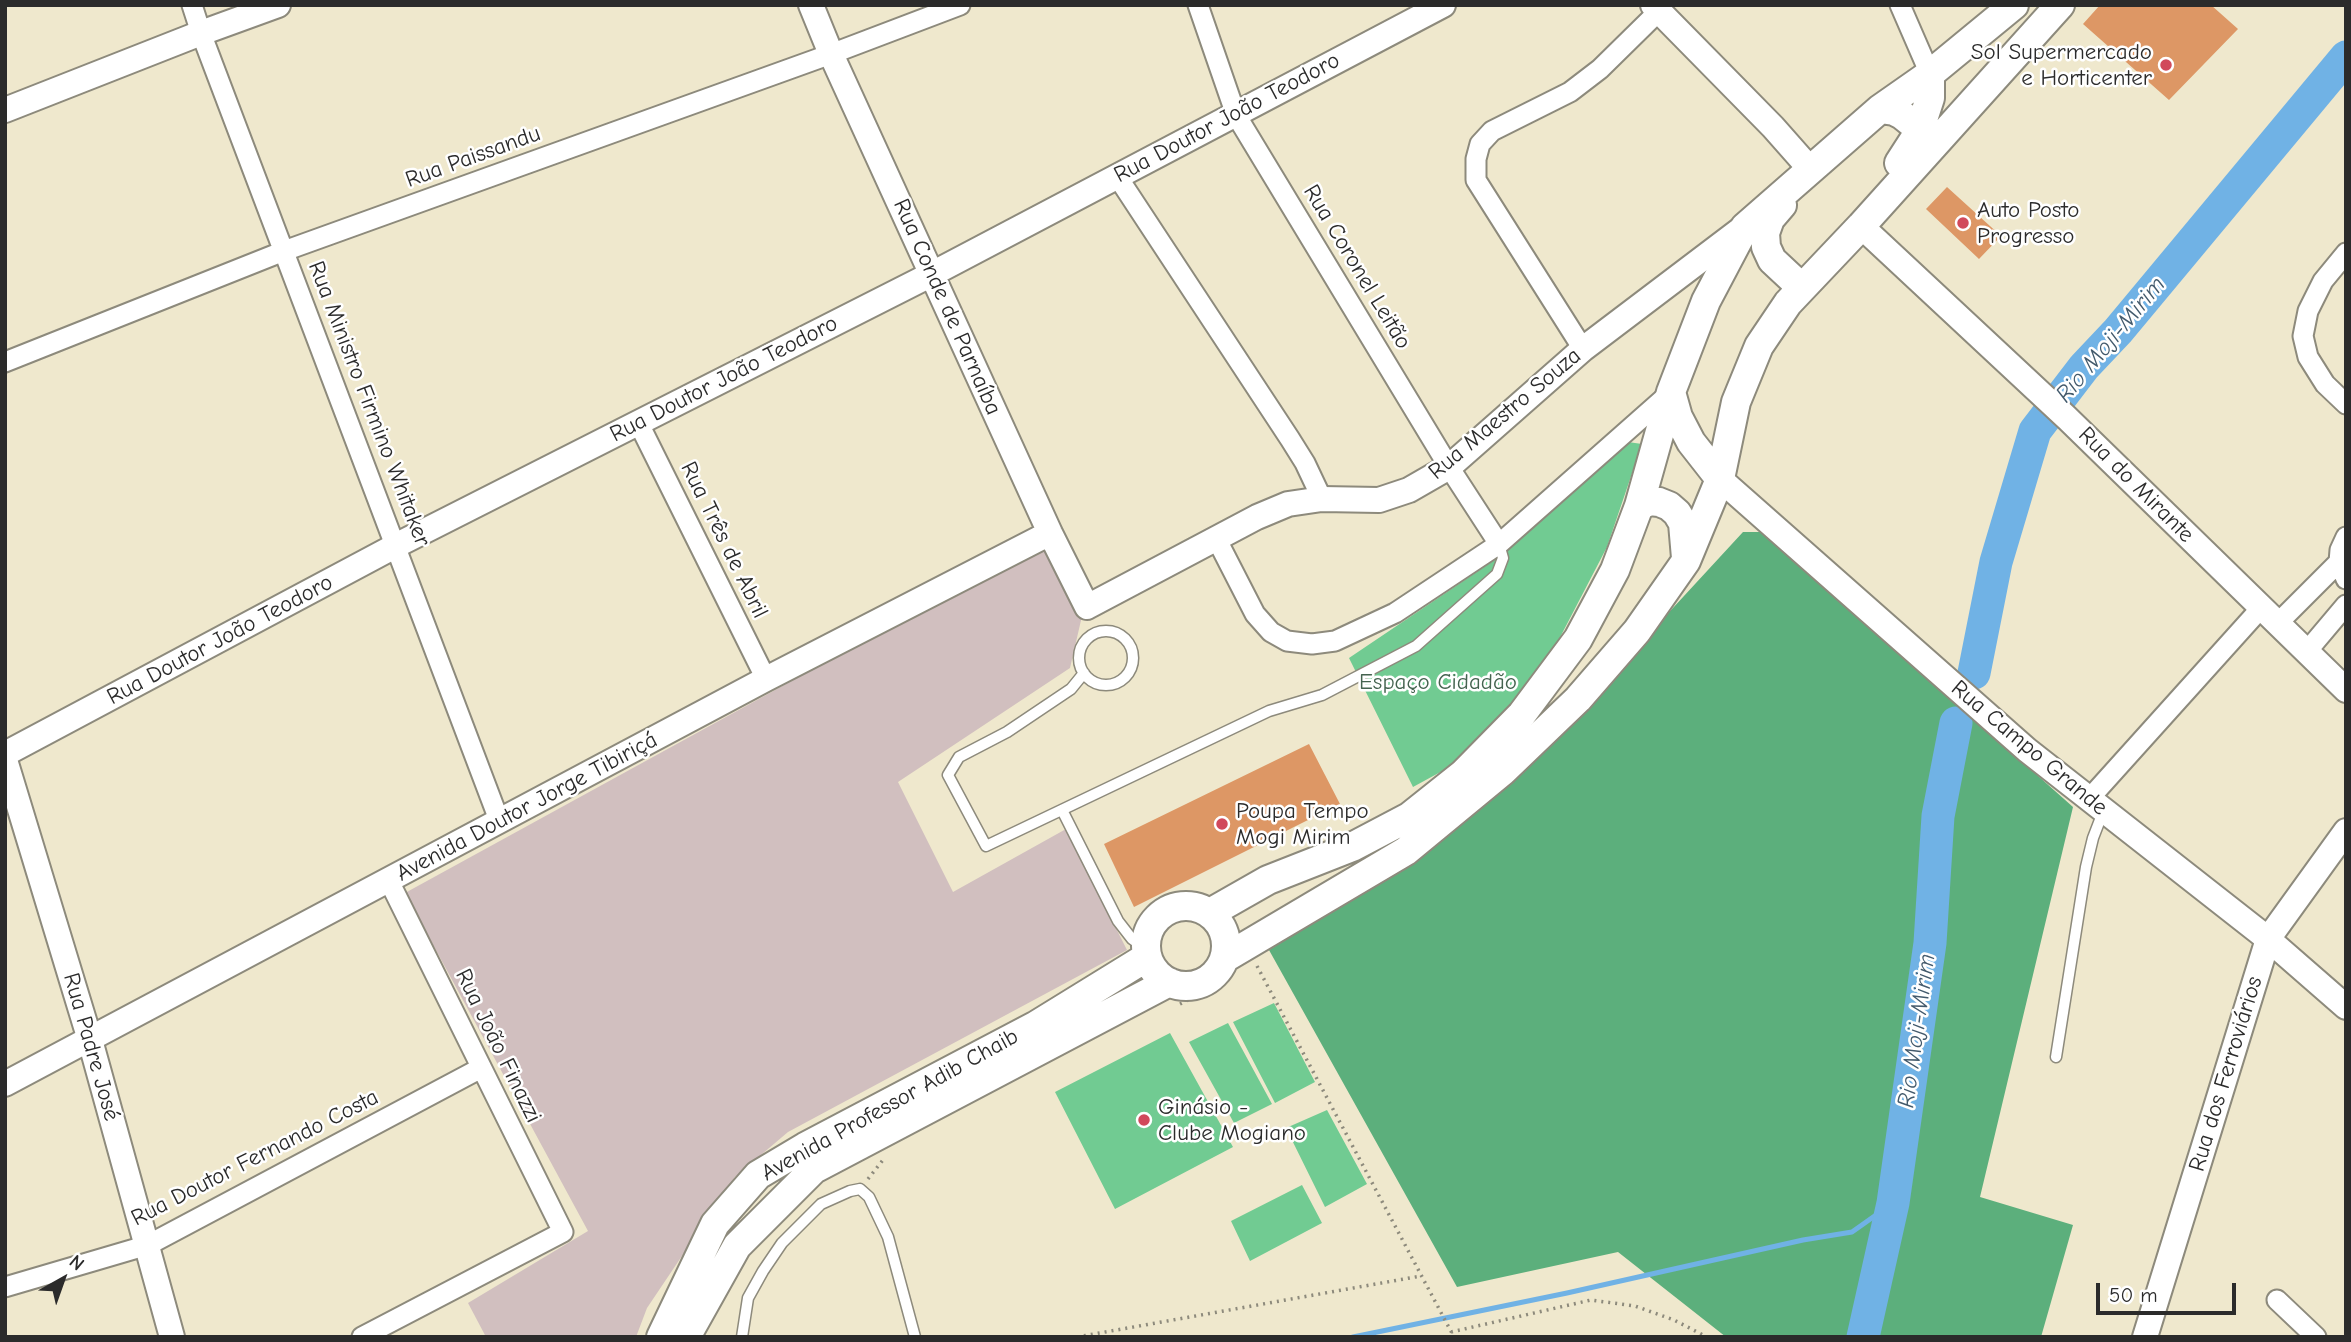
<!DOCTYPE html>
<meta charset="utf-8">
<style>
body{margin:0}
#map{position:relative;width:2351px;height:1342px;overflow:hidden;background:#efe8cd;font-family:"Comic Neue",sans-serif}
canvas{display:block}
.frame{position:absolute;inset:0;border:7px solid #2b2b2b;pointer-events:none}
.north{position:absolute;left:28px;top:1244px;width:70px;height:70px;-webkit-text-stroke:5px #fff;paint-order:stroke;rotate:40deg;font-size:19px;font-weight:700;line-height:28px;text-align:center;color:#2b2b2b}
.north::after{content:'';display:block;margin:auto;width:24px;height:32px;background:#2b2b2b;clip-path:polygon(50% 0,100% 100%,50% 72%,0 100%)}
.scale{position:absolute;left:2096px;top:1283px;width:140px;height:32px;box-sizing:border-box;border:4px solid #2b2b2b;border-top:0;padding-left:9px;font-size:21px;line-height:24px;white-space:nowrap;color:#2b2b2b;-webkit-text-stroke:5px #fff;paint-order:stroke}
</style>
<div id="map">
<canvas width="2351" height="1342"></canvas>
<div class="frame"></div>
<div class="north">N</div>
<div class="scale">50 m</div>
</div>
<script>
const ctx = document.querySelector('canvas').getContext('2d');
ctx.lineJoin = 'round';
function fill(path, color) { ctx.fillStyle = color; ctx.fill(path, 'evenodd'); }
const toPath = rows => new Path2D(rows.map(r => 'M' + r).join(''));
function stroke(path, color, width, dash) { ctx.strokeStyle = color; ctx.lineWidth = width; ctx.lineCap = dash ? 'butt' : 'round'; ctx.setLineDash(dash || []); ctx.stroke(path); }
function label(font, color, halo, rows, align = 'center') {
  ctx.font = font + ' "Comic Neue",sans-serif'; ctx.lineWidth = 5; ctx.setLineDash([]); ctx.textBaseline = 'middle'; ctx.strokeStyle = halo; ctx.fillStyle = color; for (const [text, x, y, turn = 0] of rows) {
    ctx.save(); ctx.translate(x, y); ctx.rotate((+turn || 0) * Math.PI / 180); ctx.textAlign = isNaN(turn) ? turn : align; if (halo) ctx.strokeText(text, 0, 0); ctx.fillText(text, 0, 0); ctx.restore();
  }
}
fill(toPath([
 [1045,542,1082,616,1070,668,898,782,953,892,1066,829,1127,950,788,1132,735,1177,647,1308,636,1337,486,1337,468,1303,588,1231,405,893]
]), '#d1bfbf');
fill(toPath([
 [1628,442,1642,444,1607,547,1555,647,1504,714,1446,769,1413,787,1349,658,1499,557],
 [1274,1003,1315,1082,1275,1103,1233,1022],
 [1228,1023,1272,1104,1234,1123,1189,1042],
 [1170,1033,1233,1147,1115,1209,1055,1092],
 [1327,1110,1367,1184,1325,1207,1286,1128],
 [1302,1185,1322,1223,1250,1261,1231,1221]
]), '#71cb92');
fill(toPath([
 [1743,532,1764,532,2073,807,1980,1197,2073,1225,2041,1337,1726,1337,1618,1252,1457,1287,1269,950,1423,855,1660,622]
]), '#5caf7c');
stroke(toPath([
 [1353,1337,1567,1293,1803,1240,1852,1232,1893,1203]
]), '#70b2e5', 5);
stroke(toPath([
 [1974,673,1996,562,2035,431,2084,367,2118,331,2346,57],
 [1863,1337,1893,1203,1930,943,1938,816,1956,723]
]), '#70b2e5', 33);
fill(toPath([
 [2100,5,2211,5,2238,29,2169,100,2083,24],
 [1947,187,2001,236,1979,259,1926,209],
 [1309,744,1340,804,1134,907,1104,844]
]), '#dd9765');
const service = toPath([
 '1079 658a27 27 0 1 1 54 0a27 27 0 1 1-54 0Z',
 [1084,673,1071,689,1007,732,959,757,948,775,986,846,1269,711,1322,695,1416,646,1497,574,1503,558,1499,544],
 [1062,810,1118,921,1132,939,1146,949],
 [2056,1057,2086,867,2093,838,2103,812],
 [742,1337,748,1298,763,1271,782,1243,821,1204,850,1191,860,1189,869,1197,888,1237,915,1337]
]);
const minor = toPath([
 [192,5,201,33,499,820],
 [1198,5,1236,115,1449,467,1499,544],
 [1900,5,1930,74],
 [1117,176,1290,439,1305,463,1322,499],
 [2346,253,2323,281,2308,311,2303,336,2308,357,2325,384,2346,404],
 [1583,349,1476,180,1476,159,1480,144,1492,131,1570,92,1600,69,1658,12],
 [5,362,284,251,831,54,960,5],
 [638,422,766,679],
 [2346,537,2340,550,2339,562,2346,579],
 [1216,538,1255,614,1271,632,1287,641,1312,644,1335,641,1395,613,1499,544,1671,392],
 [2278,623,2339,562],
 [2308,650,2346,605],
 [2089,799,2261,608],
 [5,1287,148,1245,481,1068],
 [2277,1300,2316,1337],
 [362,1337,563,1232,389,881]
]);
const tertiary = toPath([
 [811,5,831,54,1050,533,1087,607,1257,517,1288,504,1322,499,1379,500,1409,490,1449,467,1583,349,1744,227],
 [1653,5,1773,127,1811,170],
 [5,110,201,33,278,5],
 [1861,226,2067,418,2346,690],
 [1720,479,2027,750,2268,939,2346,1007],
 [5,754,397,545,932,274,1443,5],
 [5,760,90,1040,172,1337],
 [5,1084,766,679,1050,533],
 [2145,1337,2268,939,2346,831]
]);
const secondary = toPath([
 [1880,109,1894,111,1902,115,1912,123,1919,132,1899,163],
 [1919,132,1930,98,1930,74],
 [1782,205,1770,219,1765,233,1766,247,1772,260,1802,288],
 [1671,392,1678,417,1691,442,1720,479],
 [1639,506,1650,501,1659,502,1669,506,1677,513,1683,523,1686,558],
 '1146 946a40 40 0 1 1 80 0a40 40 0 1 1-80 0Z',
 [1210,913,1268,880,1352,847,1409,817,1463,774,1522,714,1578,639,1615,570,1639,506,1671,392,1706,301,1745,227,1880,109,1930,74,2014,5],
 [1225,958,1406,851,1503,771,1578,699,1637,631,1686,561,1720,479,1736,402,1759,346,1788,303,1861,226,2060,5],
 [661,1337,715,1224,758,1175,805,1147,1035,1026,1147,957],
 [686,1337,737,1246,814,1169,1169,982]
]);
stroke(service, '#8d8a7c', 13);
stroke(minor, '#8d8a7c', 23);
stroke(tertiary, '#8d8a7c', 28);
stroke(secondary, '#8d8a7c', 32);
stroke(toPath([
 [1257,966,1454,1337],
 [1180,1004,1223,982],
 [868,1179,883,1160],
 [1451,1332,1591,1300,1635,1306,1674,1320,1707,1337],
 [1077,1337,1421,1276]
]), '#8d8a7c', 3.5, [2, 5]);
stroke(service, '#fff', 10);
stroke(minor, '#fff', 19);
stroke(tertiary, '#fff', 24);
stroke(secondary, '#fff', 28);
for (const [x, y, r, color] of [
 [2166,65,7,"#d1495b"],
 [1963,223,7,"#d1495b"],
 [1222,824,7,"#d1495b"],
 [1144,1120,7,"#d1495b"]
]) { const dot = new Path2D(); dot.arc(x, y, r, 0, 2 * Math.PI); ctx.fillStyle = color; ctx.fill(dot); stroke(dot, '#fff', 2.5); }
label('23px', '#2b2b2b', '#fff', [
 ["Sol Supermercado",2152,52,"right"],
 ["e Horticenter",2152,78,"right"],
 ["Auto Posto",1977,210],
 ["Progresso",1977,236],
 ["Poupa Tempo",1236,811],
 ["Mogi Mirim",1236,837],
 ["Ginásio -",1158,1107],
 ["Clube Mogiano",1158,1133]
], 'left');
label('23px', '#2b2b2b', '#fff', [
 ["Rua Doutor João Teodoro",1227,118,-28],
 ["Rua Paissandu",473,157,-20],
 ["Rua Coronel Leitão",1357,267,59],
 ["Rua Conde de Parnaíba",947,307,66],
 ["Rua Doutor João Teodoro",724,379,-27],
 ["Rua Ministro Firmino Whitaker",369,404,69],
 ["Rua Maestro Souza",1505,414,-40],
 ["Rua do Mirante",2136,485,45],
 ["Rua Três de Abril",724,540,64],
 ["Rua Doutor João Teodoro",220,640,-28],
 ["Rua Campo Grande",2029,748,40],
 ["Avenida Doutor Jorge Tibiriçá",527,807,-28],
 ["Rua João Finazzi",498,1046,64],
 ["Rua Padre José",91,1047,74],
 ["Rua dos Ferroviários",2226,1074,-73],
 ["Avenida Professor Adib Chaib",890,1105,-29],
 ["Rua Doutor Fernando Costa",255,1158,-27]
]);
label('23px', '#44634f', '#fff', [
 ["Espaço Cidadão",1438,682]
]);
label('italic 24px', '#435a6c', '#fff', [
 ["Rio Moji-Mirim",2111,340,-50],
 ["Rio Moji-Mirim",1917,1031,-82]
]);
</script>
